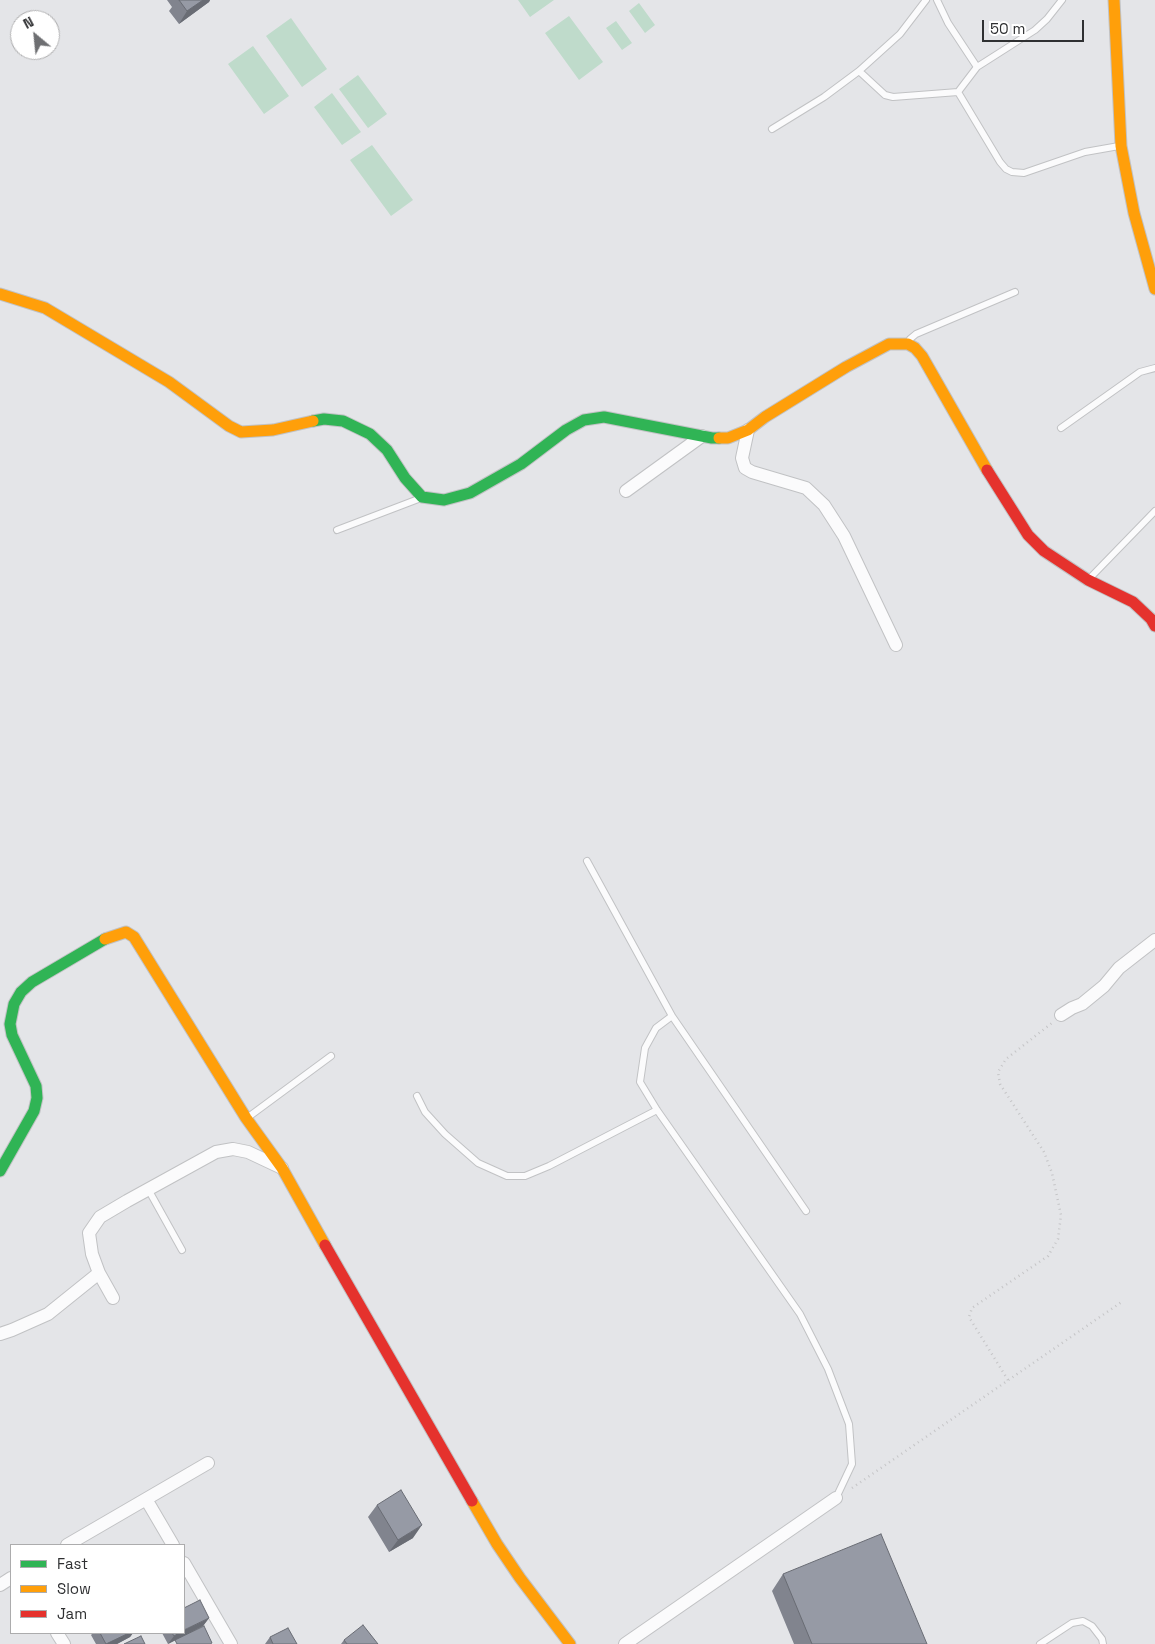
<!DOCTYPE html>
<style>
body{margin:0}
#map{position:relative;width:1155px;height:1644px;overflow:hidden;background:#e4e5e8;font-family:"Space Grotesk",sans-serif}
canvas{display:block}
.legend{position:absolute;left:10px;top:1544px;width:175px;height:90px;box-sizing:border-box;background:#fff;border:1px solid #acacad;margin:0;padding:6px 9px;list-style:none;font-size:15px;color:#2f3032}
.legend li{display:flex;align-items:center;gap:10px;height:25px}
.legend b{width:25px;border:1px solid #acacad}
.north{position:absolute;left:10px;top:10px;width:50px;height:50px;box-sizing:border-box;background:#fff;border:1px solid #acacad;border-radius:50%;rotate:332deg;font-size:14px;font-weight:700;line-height:20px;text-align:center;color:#2f3032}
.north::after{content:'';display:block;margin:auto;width:18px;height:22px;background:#6e6f72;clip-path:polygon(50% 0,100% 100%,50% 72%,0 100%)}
.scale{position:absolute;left:982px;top:20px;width:102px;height:22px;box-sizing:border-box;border:2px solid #2f3032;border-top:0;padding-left:6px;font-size:15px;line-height:18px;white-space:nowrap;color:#2f3032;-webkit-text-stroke:4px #fff;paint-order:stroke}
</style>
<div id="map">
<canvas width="1155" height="1644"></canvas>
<ul class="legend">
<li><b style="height:6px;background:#30b455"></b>Fast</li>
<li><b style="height:6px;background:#ff9f0a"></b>Slow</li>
<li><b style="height:6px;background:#e5322d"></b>Jam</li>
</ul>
<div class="north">N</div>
<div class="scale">50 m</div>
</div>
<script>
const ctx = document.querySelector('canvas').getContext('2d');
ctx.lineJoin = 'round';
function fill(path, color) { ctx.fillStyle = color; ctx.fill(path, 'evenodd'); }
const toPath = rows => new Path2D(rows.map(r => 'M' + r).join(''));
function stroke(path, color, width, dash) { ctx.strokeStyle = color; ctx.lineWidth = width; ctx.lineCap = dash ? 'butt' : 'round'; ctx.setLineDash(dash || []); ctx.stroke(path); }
fill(toPath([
 [518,0,554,0,530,17],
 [639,3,655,25,645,33,629,11],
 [569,16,603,62,579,80,545,33],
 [291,18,327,69,302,87,266,36],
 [616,21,632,43,622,50,606,28],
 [253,46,289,96,264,114,228,64],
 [358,75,387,114,368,128,339,89],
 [332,93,361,132,342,145,314,107],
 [372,145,413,200,391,216,350,160]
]), '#bfdbcb');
const lane = toPath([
 [937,0,948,23,977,67],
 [859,71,885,95,893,97,958,92,977,67,1035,30,1047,19,1062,0],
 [958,92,1000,162,1006,169,1012,172,1024,173,1085,152,1119,146],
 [772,129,824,97,859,71,900,34,926,0],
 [908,343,910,339,916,334,1015,292],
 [1061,428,1140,372,1155,368],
 [337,530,421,498],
 [1089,579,1155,511],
 [587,861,672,1016,806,1211],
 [672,1016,656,1028,645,1048,640,1082,657,1110,800,1314,828,1369,849,1424,852,1464,836,1498],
 [417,1096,425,1112,445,1134,478,1163,507,1176,525,1176,549,1166,657,1110],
 [247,1118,331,1056],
 [148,1189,182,1250],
 [1040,1644,1072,1623,1083,1621,1092,1626,1102,1639,1103,1644]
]);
const street = toPath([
 [748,430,742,458,745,468,752,472,806,488,824,505,844,536,896,645],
 [626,491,702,436],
 [1061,1015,1072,1008,1082,1004,1104,986,1119,968,1155,940],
 [113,1298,99,1273,92,1254,89,1233,100,1217,127,1201,216,1152,233,1149,248,1152,282,1168],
 [0,1334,12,1330,48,1314,99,1273],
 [146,1499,173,1545],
 [67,1545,208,1463],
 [184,1563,231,1644],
 [0,1585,11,1578],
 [57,1633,64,1644],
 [625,1644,836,1498]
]);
const fast = toPath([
 [313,421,324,419,343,421,370,434,387,450,405,478,422,497,444,500,470,493,521,464,566,430,584,420,604,417,712,438,719,438],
 [0,1171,34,1111,37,1098,36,1086,12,1035,10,1024,14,1004,21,992,32,982,105,939]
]);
const slow = toPath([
 [1114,0,1121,146,1134,213,1155,289],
 [0,294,45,308,169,382,229,426,241,432,273,430,313,421],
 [719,438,728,438,748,430,765,417,846,367,889,344,908,344,915,348,922,356,987,470],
 [105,939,126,932,134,937,246,1118,282,1168,325,1245],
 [472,1501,497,1544,520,1578,570,1644]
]);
const jam = toPath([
 [987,470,1028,535,1044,551,1088,580,1133,602,1151,619,1155,626],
 [325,1245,472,1501]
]);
stroke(lane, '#c1c2c4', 8);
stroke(street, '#c1c2c4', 14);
stroke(fast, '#c1c2c4', 13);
stroke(slow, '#c1c2c4', 13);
stroke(jam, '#c1c2c4', 13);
stroke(toPath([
 [1008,1380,969,1317,972,1308,1048,1256,1058,1239,1061,1215,1052,1173,1044,1152,1000,1084,998,1072,1006,1059,1052,1023],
 [852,1488,1123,1301]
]), '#c5c5c7', 2.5, [1, 4]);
stroke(lane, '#fbfbfc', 6);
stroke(street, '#fbfbfc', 12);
stroke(fast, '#30b455', 11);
stroke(slow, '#ff9f0a', 11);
stroke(jam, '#e5322d', 11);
fill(toPath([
 [167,0,210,0,209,2,179,24,169,11,172,7],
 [377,1505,413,1538,389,1552,368,1517],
 [783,1574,927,1644,794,1644,772,1591],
 [209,1618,203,1626,168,1644,162,1633,184,1633],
 [93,1633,133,1633,130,1637,117,1644,96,1644,91,1635],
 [270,1637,297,1644,265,1644],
 [344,1640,378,1644,341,1644]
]), '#81848e');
fill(toPath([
 [203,0,210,0,209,2,179,24,187,11],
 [422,1525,413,1538,389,1552,398,1540],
 [209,1618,203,1626,168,1644,174,1636,179,1633,184,1633,184,1630],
 [129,1633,133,1633,130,1637,117,1644,106,1644]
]), '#696c74');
const building = toPath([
 [179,0,203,0,187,11,179,0],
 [401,1490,422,1525,398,1540,377,1505,401,1490],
 [881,1534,927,1644,812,1644,783,1574,881,1534],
 [200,1600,209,1618,184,1630,184,1608,200,1600],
 [363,1625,378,1644,347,1644,344,1640,363,1625],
 [204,1626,212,1643,210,1644,177,1644,175,1640,204,1626],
 [288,1628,297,1644,273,1644,270,1637,288,1628],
 [100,1633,129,1633,106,1644,100,1633],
 [172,1633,179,1633,174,1636,172,1633],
 [141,1636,145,1644,124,1644,141,1636]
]);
fill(building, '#969aa5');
stroke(building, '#696c74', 1);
</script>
